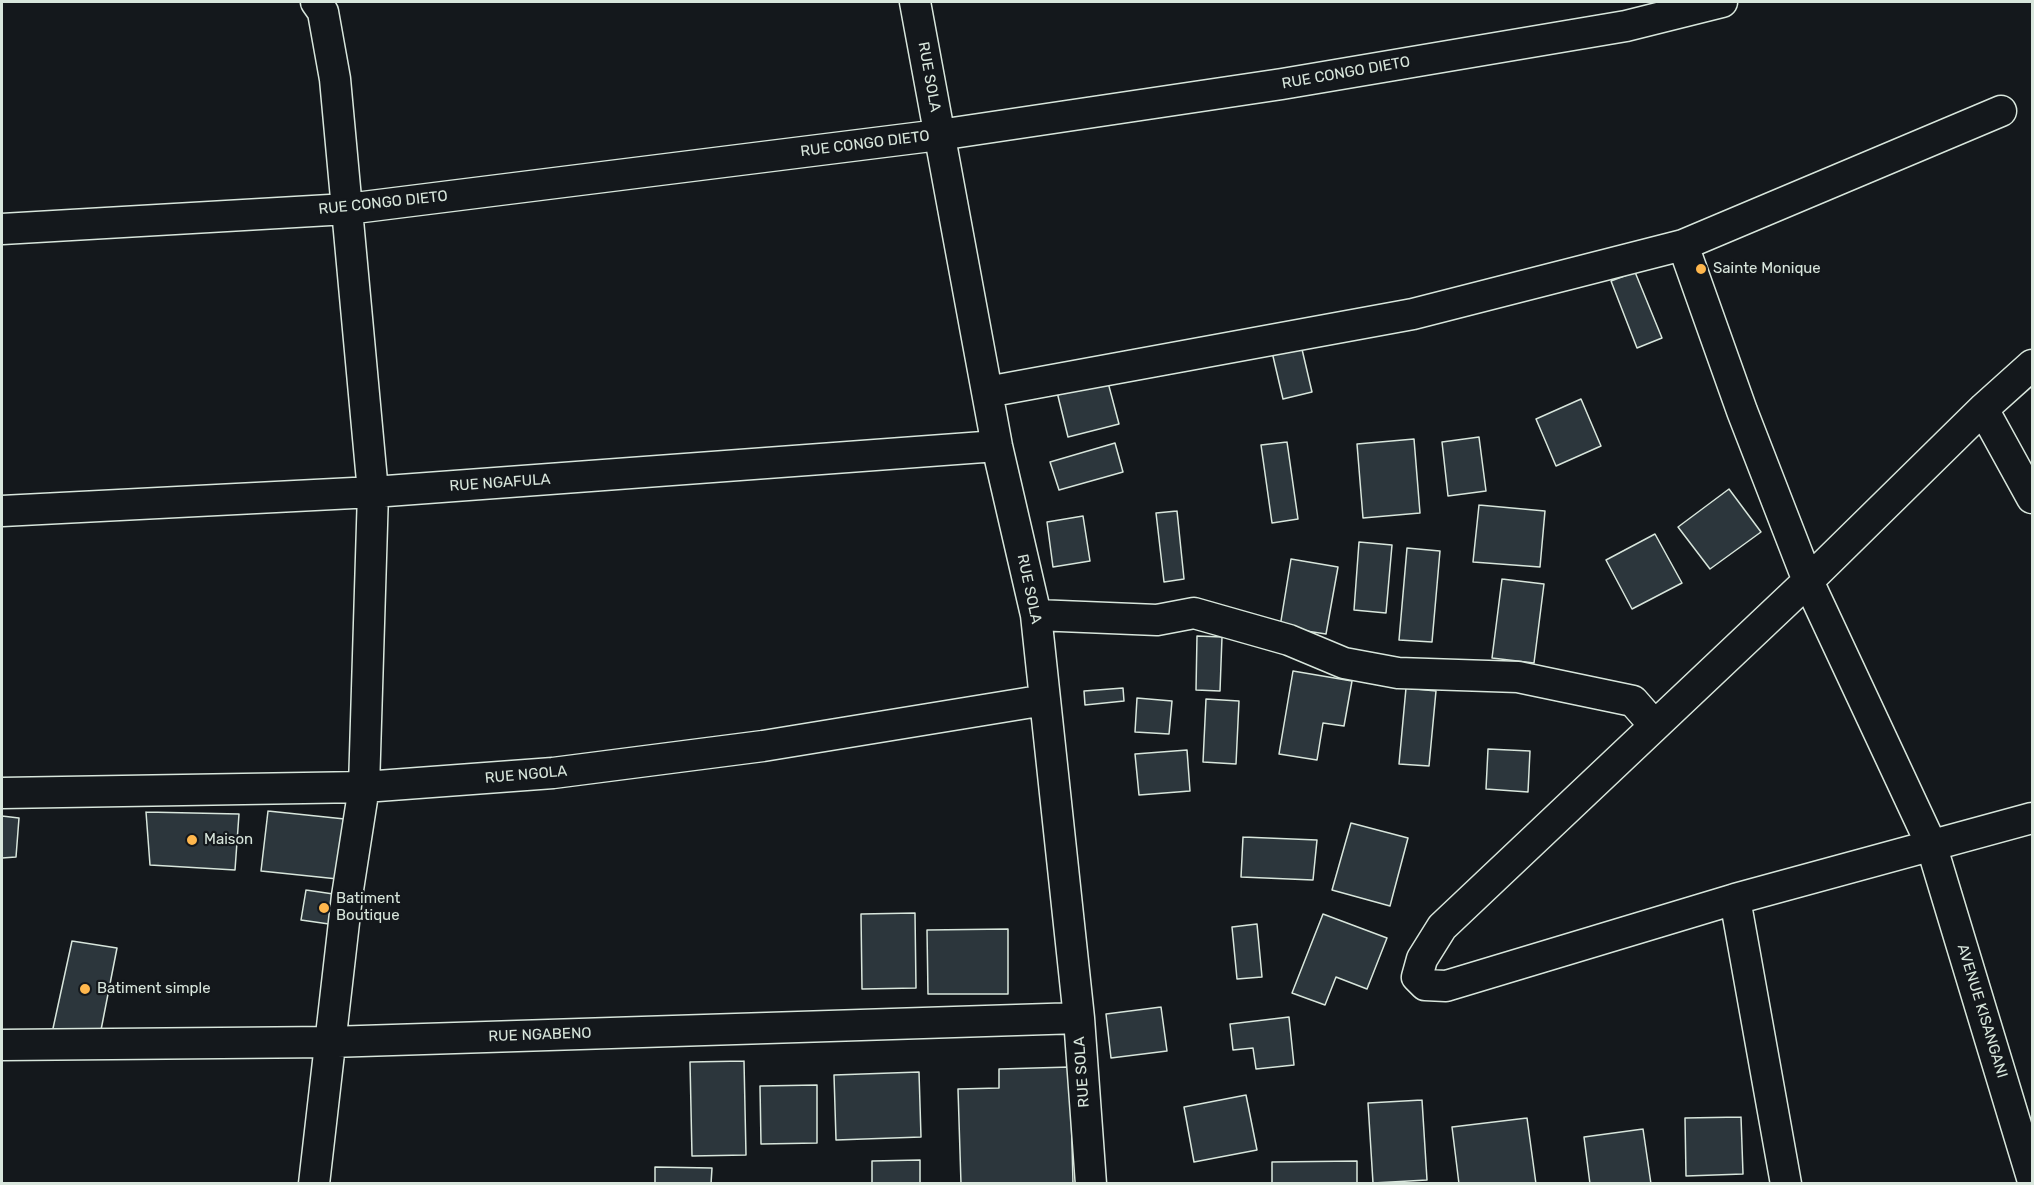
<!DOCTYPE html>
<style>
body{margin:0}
#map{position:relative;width:2034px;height:1185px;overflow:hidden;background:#14181c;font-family:Rubik,sans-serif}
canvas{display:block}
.frame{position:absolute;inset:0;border:3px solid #d8e6dc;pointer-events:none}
</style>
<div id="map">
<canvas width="2034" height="1185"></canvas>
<div class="frame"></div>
</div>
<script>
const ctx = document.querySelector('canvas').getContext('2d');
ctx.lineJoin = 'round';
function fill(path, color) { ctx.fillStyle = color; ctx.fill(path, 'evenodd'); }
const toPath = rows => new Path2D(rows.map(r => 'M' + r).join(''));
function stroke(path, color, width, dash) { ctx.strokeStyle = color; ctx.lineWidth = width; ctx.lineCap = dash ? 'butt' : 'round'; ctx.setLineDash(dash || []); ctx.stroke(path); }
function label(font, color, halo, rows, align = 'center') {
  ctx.font = font + ' Rubik,sans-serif'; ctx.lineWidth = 4.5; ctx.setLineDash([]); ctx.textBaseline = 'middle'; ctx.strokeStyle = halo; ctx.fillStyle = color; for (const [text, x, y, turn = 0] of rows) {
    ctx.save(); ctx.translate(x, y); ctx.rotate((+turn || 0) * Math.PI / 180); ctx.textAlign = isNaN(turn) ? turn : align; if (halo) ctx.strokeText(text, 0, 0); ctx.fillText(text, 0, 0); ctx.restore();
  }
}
const building = toPath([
 [1635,272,1662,338,1637,348,1611,281,1635,272],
 [1301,345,1312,392,1283,399,1272,352,1301,345],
 [1106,375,1119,424,1068,437,1056,388,1106,375],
 [1581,399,1601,446,1556,466,1536,419,1581,399],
 [1479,437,1486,491,1448,496,1442,442,1479,437],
 [1414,439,1420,513,1363,518,1357,444,1414,439],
 [1287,442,1298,519,1272,523,1261,445,1287,442],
 [1115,443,1123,472,1059,490,1050,462,1115,443],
 [1729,489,1761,532,1710,569,1678,527,1729,489],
 [1479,505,1545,511,1540,567,1473,562,1479,505],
 [1177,511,1184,579,1164,582,1156,513,1177,511],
 [1083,516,1090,561,1053,567,1047,522,1083,516],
 [1655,534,1682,583,1632,609,1606,560,1655,534],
 [1359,542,1392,545,1386,613,1354,610,1359,542],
 [1407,548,1440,551,1432,642,1399,640,1407,548],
 [1291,559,1338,567,1326,634,1280,627,1291,559],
 [1502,579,1544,584,1534,663,1492,658,1502,579],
 [1197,636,1222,637,1220,691,1196,690,1197,636],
 [1293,671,1352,681,1344,726,1323,723,1317,760,1279,754,1293,671],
 [1123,688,1124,701,1085,705,1084,691,1123,688],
 [1406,688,1436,691,1429,766,1399,764,1406,688],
 [1137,698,1172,701,1169,734,1135,732,1137,698],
 [1206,699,1239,701,1236,764,1203,762,1206,699],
 [1488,749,1530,751,1528,792,1486,789,1488,749],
 [1187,750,1190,791,1139,795,1135,754,1187,750],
 [268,811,364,821,357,881,261,871,268,811],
 [146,812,239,814,235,870,150,865,146,812],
 [2,816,19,818,16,857,2,858,2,816],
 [1351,823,1408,838,1390,906,1332,890,1351,823],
 [1243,837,1317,840,1313,880,1241,877,1243,837],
 [306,890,347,896,343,926,301,920,306,890],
 [915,913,916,988,862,989,861,914,915,913],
 [1323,914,1387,938,1367,989,1336,977,1325,1005,1292,993,1323,914],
 [1257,924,1262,977,1237,979,1232,927,1257,924],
 [1008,929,1008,994,928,994,927,930,1008,929],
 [72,941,117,948,101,1030,52,1033,72,941],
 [1161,1007,1167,1051,1111,1058,1106,1014,1161,1007],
 [1289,1017,1294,1065,1256,1069,1253,1048,1233,1050,1230,1024,1289,1017],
 [744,1061,746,1155,692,1156,690,1062,744,1061],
 [1070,1067,1073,1184,961,1184,958,1089,999,1088,999,1069,1070,1067],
 [919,1072,921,1137,836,1140,834,1075,919,1072],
 [817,1085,817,1143,761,1144,760,1086,817,1085],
 [1246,1095,1257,1150,1194,1162,1184,1107,1246,1095],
 [1422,1100,1427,1180,1373,1183,1368,1103,1422,1100],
 [1741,1117,1743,1174,1686,1176,1685,1118,1741,1117],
 [1527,1118,1536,1184,1459,1184,1452,1127,1527,1118],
 [1643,1129,1651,1184,1590,1184,1584,1137,1643,1129],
 [920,1160,920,1184,872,1184,872,1161,920,1160],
 [1357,1161,1357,1184,1272,1184,1272,1162,1357,1161],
 [655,1167,712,1168,711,1184,655,1184,655,1167]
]);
fill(building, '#2c363c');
stroke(building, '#d8e6dc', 1.5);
const minor = toPath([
 [915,2,997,446,1036,615,1079,1018,1091,1184],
 [2,229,347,209,939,135,1282,84,1626,26,1722,2],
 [1683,245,1742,411,1808,581,1931,844,2032,1178],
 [2032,365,1983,409,1808,581,1442,927,1422,959,1417,977,1425,985,1446,986,1735,899,2032,818],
 [987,392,1413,314,1683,245,2001,111],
 [1983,409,2032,498],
 [2,511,373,492,997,446],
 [1036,615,1157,620,1194,613,1289,640,1344,663,1398,673,1518,677,1633,701,1654,725],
 [2,793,364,787,553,773,763,746,1045,700],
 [1735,899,1786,1184],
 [2,1045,330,1042,1079,1018],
 [314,1184,347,896,364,787,373,492,335,79,323,12,316,2]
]);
stroke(minor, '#d8e6dc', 33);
stroke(minor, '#14181c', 30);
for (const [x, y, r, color] of [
 [1701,269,6,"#ffb74d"],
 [192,840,6,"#ffb74d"],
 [324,908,6,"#ffb74d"],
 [85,989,6,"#ffb74d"]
]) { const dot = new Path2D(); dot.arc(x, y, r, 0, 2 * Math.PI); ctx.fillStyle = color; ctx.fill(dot); stroke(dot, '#14181c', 2); }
label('15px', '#d8e6dc', '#14181c', [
 ["RUE CONGO DIETO",1346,73,-10],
 ["RUE SOLA",929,77,80],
 ["RUE CONGO DIETO",865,144,-7],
 ["RUE CONGO DIETO",383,203,-6],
 ["RUE NGAFULA",500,483,-4],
 ["RUE SOLA",1029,589,78],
 ["RUE NGOLA",526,775,-5],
 ["AVENUE KISANGANI",1982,1011,73],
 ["RUE NGABENO",540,1035,-2],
 ["RUE SOLA",1082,1072,-94]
]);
label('15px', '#d8e6dc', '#14181c', [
 ["Sainte Monique",1713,269],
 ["Maison",204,840],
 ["Batiment",336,899],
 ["Boutique",336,916],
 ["Batiment simple",97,989]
], 'left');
</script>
